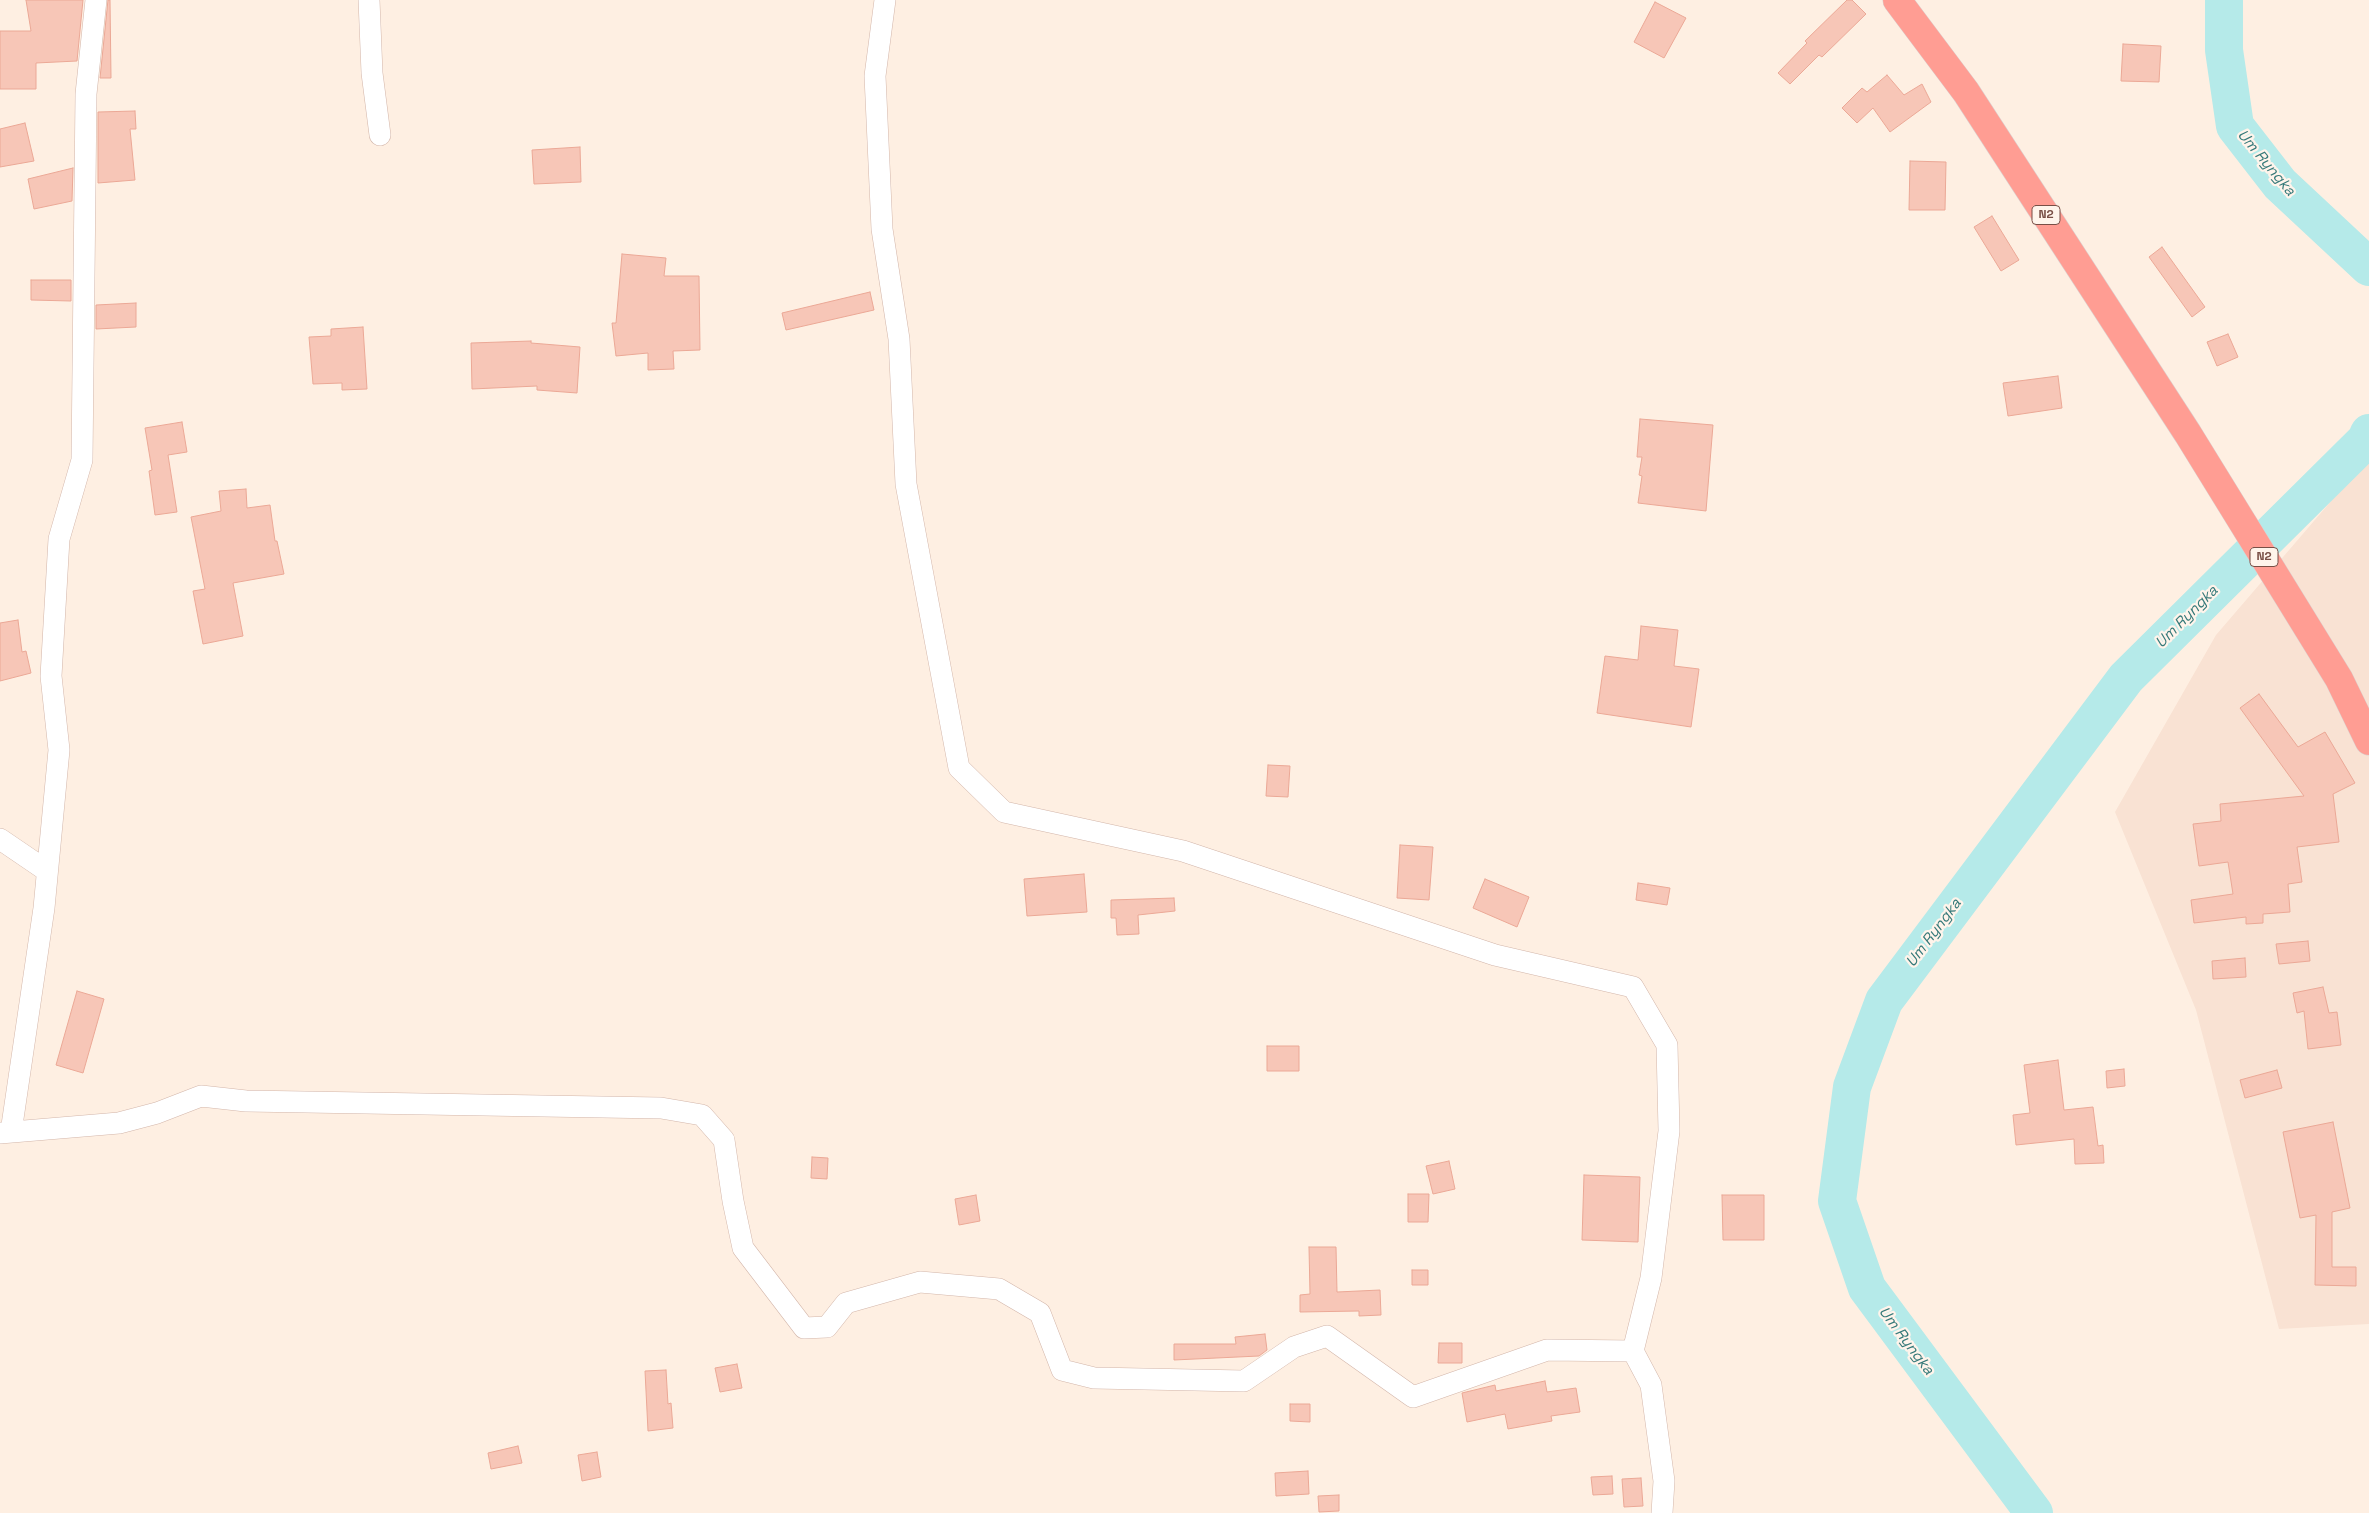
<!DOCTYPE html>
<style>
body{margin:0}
canvas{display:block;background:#feefe2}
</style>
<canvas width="2369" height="1513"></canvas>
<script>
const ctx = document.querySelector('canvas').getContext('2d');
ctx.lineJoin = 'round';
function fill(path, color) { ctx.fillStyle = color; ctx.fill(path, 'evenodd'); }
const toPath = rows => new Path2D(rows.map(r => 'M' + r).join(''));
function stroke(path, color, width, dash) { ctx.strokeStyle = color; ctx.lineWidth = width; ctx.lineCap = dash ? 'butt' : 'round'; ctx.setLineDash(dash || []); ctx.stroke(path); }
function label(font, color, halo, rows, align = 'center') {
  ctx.font = font + ' "Space Grotesk",sans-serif'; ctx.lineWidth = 4.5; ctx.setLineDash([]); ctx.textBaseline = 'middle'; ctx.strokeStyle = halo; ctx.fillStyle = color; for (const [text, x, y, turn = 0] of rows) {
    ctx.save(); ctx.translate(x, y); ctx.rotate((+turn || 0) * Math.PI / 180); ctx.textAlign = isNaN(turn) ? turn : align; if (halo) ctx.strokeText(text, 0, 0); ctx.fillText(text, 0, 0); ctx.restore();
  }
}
fill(toPath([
 [2369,457,2369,1324,2279,1329,2196,1010,2115,812,2216,635]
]), '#f9e2d3');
stroke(toPath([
 [2224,0,2224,50,2235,126,2280,184,2369,267],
 [2034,1513,1867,1288,1837,1201,1852,1087,1884,1001,2126,678,2366,440,2369,433]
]), '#b5eae9', 38);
const building = toPath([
 [26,0,83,0,77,61,36,63,36,89,0,89,0,31,31,31,26,0],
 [108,0,110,0,111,78,100,78,108,0],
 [1847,0,1852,0,1866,14,1822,57,1819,55,1790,84,1778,73,1807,43,1805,41,1847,0],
 [1655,2,1686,18,1664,58,1634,42,1655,2],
 [2123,44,2161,46,2159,82,2121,81,2123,44],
 [1887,75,1904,95,1922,84,1931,102,1890,132,1873,108,1857,123,1842,108,1862,88,1867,92,1887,75],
 [135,111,136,129,130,129,135,180,98,183,98,112,135,111],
 [25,123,34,161,0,167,0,129,25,123],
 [580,147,581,182,534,184,532,150,580,147],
 [1910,161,1946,162,1945,210,1909,210,1910,161],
 [73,168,72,201,34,209,28,179,73,168],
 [1992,216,2019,260,2001,271,1974,227,1992,216],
 [2162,247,2205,307,2192,317,2149,257,2162,247],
 [622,254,666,258,664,276,699,276,700,350,673,351,674,369,648,370,648,353,616,356,612,323,616,323,622,254],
 [31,280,71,280,71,301,31,300,31,280],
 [870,292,874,310,786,330,782,313,870,292],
 [136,303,136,327,96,329,96,305,136,303],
 [363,327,367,389,342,390,342,383,313,384,309,337,331,336,331,329,363,327],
 [2228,334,2238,357,2217,366,2207,342,2228,334],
 [531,341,531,343,580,347,577,393,537,390,537,386,472,389,471,343,531,341],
 [2058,376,2062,408,2008,416,2003,383,2058,376],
 [1640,419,1713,425,1706,511,1638,503,1642,476,1639,475,1642,457,1637,457,1640,419],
 [182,422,187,452,168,455,177,512,155,515,149,471,152,470,145,428,182,422],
 [246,489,247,508,270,505,275,541,277,541,284,574,233,583,243,636,203,644,193,591,205,589,191,517,221,511,219,491,246,489],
 [18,620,22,652,26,651,31,673,0,681,0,623,18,620],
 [1641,626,1678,630,1674,666,1699,669,1691,727,1597,713,1605,656,1638,660,1641,626],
 [2259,694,2298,747,2325,732,2355,783,2333,794,2339,842,2297,847,2302,882,2288,884,2290,912,2263,914,2263,923,2246,924,2246,917,2194,923,2191,900,2233,894,2228,862,2199,866,2193,824,2221,821,2220,804,2304,796,2240,708,2259,694],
 [1268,765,1290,766,1288,797,1266,796,1268,765],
 [1400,845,1433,847,1429,900,1397,898,1400,845],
 [1084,874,1087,912,1027,916,1024,879,1084,874],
 [1485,879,1529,897,1517,927,1473,908,1485,879],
 [1638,883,1670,888,1667,905,1636,900,1638,883],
 [1174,898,1175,911,1138,915,1139,934,1117,935,1116,918,1111,918,1111,900,1174,898],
 [2308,941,2310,961,2279,964,2276,944,2308,941],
 [2245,958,2246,977,2213,979,2212,961,2245,958],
 [2323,987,2329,1013,2337,1012,2341,1045,2308,1049,2304,1011,2297,1013,2293,993,2323,987],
 [77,991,104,999,83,1073,56,1065,77,991],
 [1267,1046,1299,1046,1299,1071,1267,1071,1267,1046],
 [2058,1060,2064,1110,2093,1107,2098,1146,2103,1145,2104,1163,2075,1164,2074,1139,2016,1145,2013,1115,2030,1113,2024,1065,2058,1060],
 [2124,1069,2125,1086,2107,1088,2106,1071,2124,1069],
 [2277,1070,2282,1088,2245,1098,2240,1080,2277,1070],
 [2333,1122,2350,1208,2332,1212,2332,1267,2356,1267,2356,1286,2315,1285,2316,1215,2300,1218,2283,1132,2333,1122],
 [812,1157,828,1158,827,1179,811,1178,812,1157],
 [1449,1161,1455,1189,1433,1194,1426,1166,1449,1161],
 [1584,1175,1640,1177,1638,1242,1582,1240,1584,1175],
 [1408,1194,1429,1194,1428,1222,1408,1222,1408,1194],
 [976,1195,980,1221,959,1225,955,1199,976,1195],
 [1722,1195,1764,1195,1764,1240,1723,1240,1722,1195],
 [1309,1247,1336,1247,1337,1292,1380,1290,1381,1315,1359,1316,1359,1311,1300,1312,1300,1295,1310,1294,1309,1247],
 [1412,1270,1428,1270,1428,1285,1412,1285,1412,1270],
 [1265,1334,1267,1350,1259,1356,1174,1360,1174,1344,1236,1344,1235,1337,1265,1334],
 [1439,1343,1462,1343,1462,1363,1438,1363,1439,1343],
 [737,1364,742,1388,720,1392,715,1368,737,1364],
 [666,1370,668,1404,671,1403,673,1428,648,1431,645,1371,666,1370],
 [1545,1381,1547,1392,1576,1388,1580,1412,1551,1416,1552,1421,1508,1429,1505,1414,1467,1422,1462,1393,1495,1385,1496,1391,1545,1381],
 [1290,1404,1310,1404,1310,1422,1290,1421,1290,1404],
 [518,1446,522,1463,491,1469,488,1453,518,1446],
 [597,1452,601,1477,582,1481,578,1455,597,1452],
 [1308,1471,1309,1494,1276,1496,1275,1473,1308,1471],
 [1612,1476,1613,1494,1593,1495,1591,1477,1612,1476],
 [1641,1478,1643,1506,1624,1507,1622,1479,1641,1478],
 [1339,1495,1339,1511,1319,1512,1318,1496,1339,1495]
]);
fill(building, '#f7c6b7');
stroke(building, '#eba896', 1);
const street = toPath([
 [369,0,372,73,380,135],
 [885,0,875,76,882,229,899,339,906,484,959,768,1004,812,1183,851,1495,955,1633,987,1667,1045,1669,1131,1651,1278,1633,1351],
 [0,839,47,871],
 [11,1132,44,908,59,750,51,676,59,539,82,460,86,94,96,0],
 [0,1133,119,1123,157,1113,201,1096,246,1101,661,1108,702,1115,724,1140,733,1201,743,1248,804,1328,827,1327,846,1303,920,1282,999,1289,1040,1313,1062,1370,1094,1378,1244,1381,1294,1347,1327,1336,1413,1397,1547,1350,1633,1351,1651,1385,1664,1481,1662,1513]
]);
const highway = toPath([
 [1897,0,1966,92,2188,434,2339,679,2369,741]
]);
stroke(street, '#d3b6aa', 22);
stroke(highway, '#dcd1cf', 29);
stroke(street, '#fff', 21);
stroke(highway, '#ff9d93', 28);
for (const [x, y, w] of [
 [2046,215,28],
 [2264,557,28]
]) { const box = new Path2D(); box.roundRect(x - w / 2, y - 9.5, w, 19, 4); ctx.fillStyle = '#fff4eb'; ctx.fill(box); stroke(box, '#794f46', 1); }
label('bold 12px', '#794f46', null, [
 ["N2",2046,215],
 ["N2",2264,557]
]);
label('italic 15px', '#357979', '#fff4eb', [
 ["Um Ryngka",2266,163,50],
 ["Um Ryngka",2187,617,-45],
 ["Um Ryngka",1934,933,-53],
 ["Um Ryngka",1906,1341,53]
]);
</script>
